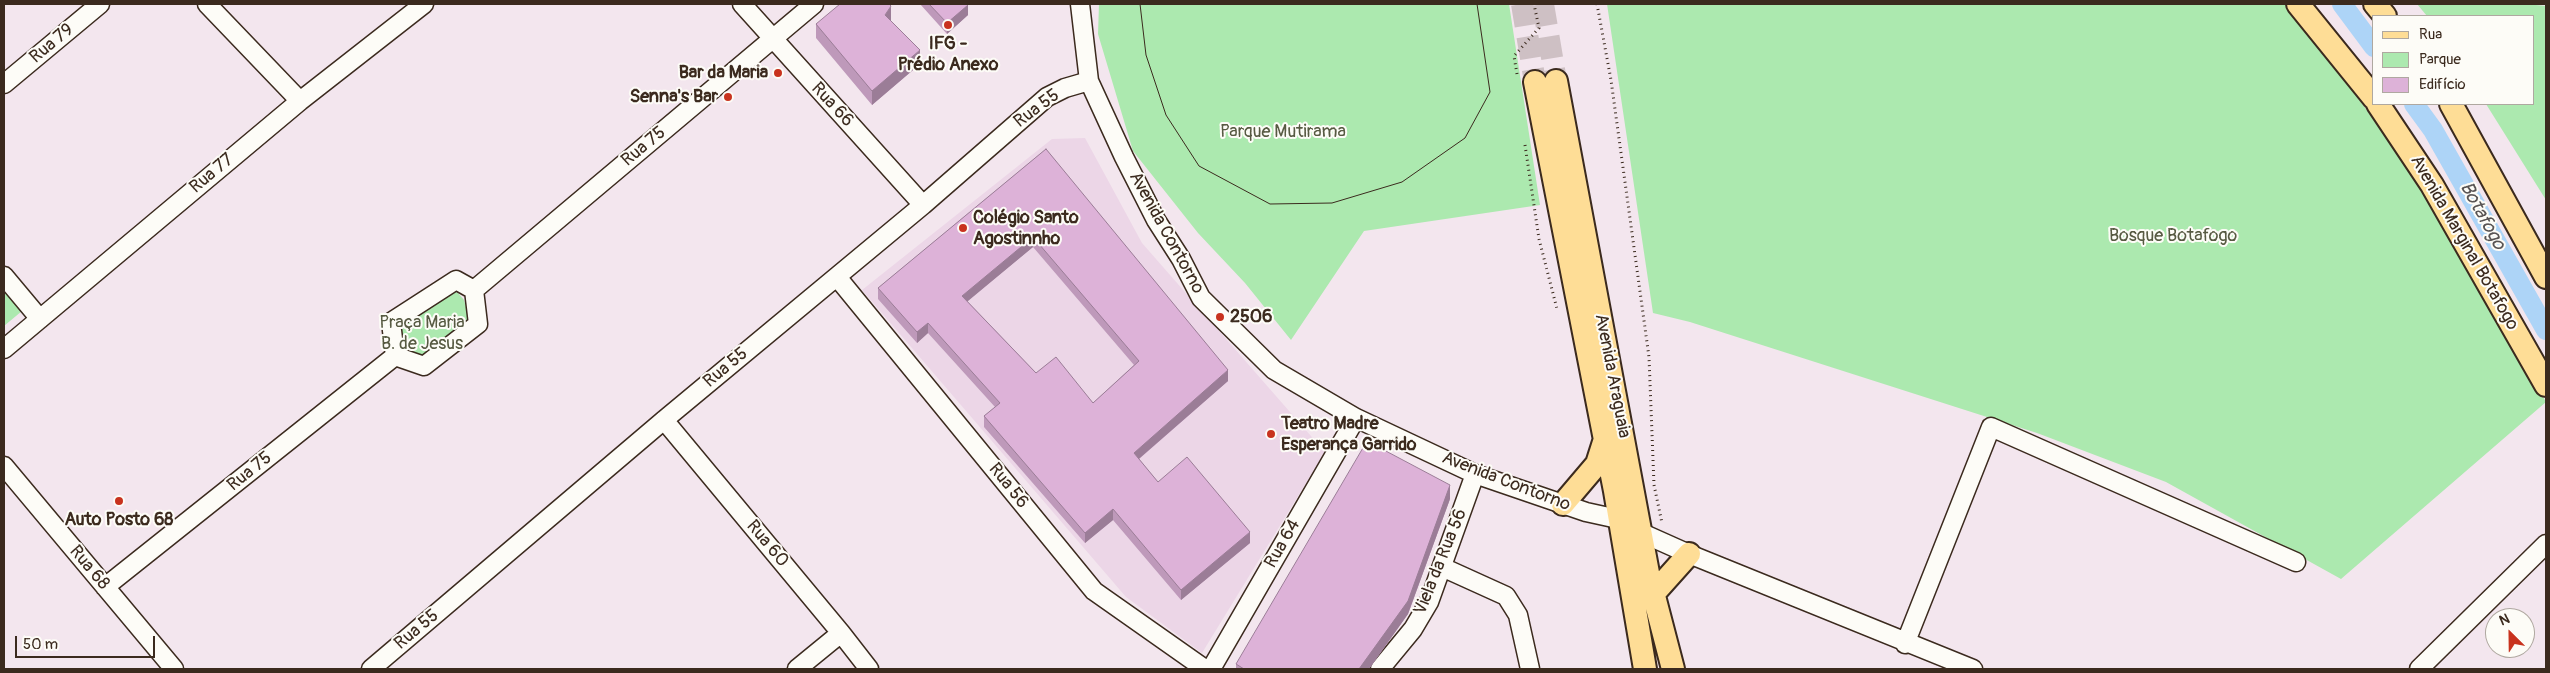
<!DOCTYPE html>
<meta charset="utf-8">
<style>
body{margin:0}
#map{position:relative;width:2550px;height:673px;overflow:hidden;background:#f3e6ee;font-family:Pangolin,sans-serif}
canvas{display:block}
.frame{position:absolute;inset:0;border:5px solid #3b2a1e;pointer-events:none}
.legend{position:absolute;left:2372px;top:15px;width:162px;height:90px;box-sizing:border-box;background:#fdfcf7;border:1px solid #afa8a0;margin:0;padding:6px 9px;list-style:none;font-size:15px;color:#3b2a1e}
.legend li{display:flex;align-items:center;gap:10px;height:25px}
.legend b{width:25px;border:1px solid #afa8a0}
.north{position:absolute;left:2485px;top:608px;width:50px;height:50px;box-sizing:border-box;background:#fdfcf7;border:1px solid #afa8a0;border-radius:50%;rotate:337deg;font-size:14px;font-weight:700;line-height:20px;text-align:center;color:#3b2a1e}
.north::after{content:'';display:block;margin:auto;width:18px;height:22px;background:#c8321e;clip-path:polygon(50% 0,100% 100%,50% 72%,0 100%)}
.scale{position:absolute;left:15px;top:636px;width:140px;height:22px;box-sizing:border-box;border:2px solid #3b2a1e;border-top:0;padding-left:6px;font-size:15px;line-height:18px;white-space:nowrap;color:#3b2a1e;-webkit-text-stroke:4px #fdfcf7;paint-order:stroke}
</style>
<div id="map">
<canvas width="2550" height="673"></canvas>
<div class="frame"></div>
<ul class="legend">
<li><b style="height:6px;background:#fedd96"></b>Rua</li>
<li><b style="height:14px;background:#ace9af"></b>Parque</li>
<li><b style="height:14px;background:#ddb2d8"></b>Edifício</li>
</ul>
<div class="north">N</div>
<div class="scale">50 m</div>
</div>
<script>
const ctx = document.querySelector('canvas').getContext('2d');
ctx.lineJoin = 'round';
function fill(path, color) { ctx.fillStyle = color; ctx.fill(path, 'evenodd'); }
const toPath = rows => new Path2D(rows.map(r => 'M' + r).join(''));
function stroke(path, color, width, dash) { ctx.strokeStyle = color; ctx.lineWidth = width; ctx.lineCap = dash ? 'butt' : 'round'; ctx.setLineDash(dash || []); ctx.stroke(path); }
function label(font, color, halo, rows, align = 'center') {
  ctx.font = font + ' Pangolin,sans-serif'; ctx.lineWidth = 4; ctx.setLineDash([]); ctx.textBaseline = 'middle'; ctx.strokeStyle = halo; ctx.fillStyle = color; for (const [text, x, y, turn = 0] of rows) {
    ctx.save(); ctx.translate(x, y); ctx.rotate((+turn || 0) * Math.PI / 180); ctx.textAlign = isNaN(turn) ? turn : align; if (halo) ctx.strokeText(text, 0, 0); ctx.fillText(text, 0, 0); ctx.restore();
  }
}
fill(toPath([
 [1085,138,1142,243,1325,452,1202,653,1126,597,862,290,1052,139]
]), '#ecd6e7');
fill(toPath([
 [1099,4,1509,4,1540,205,1364,231,1291,340,1245,283,1198,233,1133,151,1098,34],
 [1607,4,2291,4,2406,165,2546,402,2341,579,2166,482,2037,433,1690,322,1653,313],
 [2417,4,2526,4,2546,6,2546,200,2486,104,2534,104,2534,16,2427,16],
 [449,290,458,293,464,300,469,318,424,357,402,353,398,326],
 [4,291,22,311,4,326]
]), '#ace9af');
stroke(toPath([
 [2342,4,2374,47],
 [2414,104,2433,130,2546,330]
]), '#add4f7', 20);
stroke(toPath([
 [1522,4,1535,82],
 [1543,4,1556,81]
]), '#cec0c4', 22, [22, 11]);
const minor = toPath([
 [207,4,300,101],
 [742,4,923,205],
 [1080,4,1089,81,1124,157,1156,220,1181,259,1201,298,1274,370,1356,418,1475,474,1586,512,1618,519,1642,533,1689,554,1973,669],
 [4,84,100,4],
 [4,276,40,319],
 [837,277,1094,591,1205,669],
 [474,290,814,4],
 [4,349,300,101,424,4],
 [395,356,424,366,478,324,474,290],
 [395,356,391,322,456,280,474,290],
 [664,420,841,633,869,669],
 [4,466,174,669],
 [1442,567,1506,596,1518,615,1530,669],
 [105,587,395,356],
 [1905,644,1991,427,2296,562],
 [371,669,664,420,923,205,1047,97,1065,88,1089,81],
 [797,669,841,633],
 [1211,669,1356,418],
 [1380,669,1413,629,1429,602,1475,474],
 [2419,669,2546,544]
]);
const major = toPath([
 [2298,4,2374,98],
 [2375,4,2385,16],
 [1556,81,1648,573,1673,669],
 [1535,82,1615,491,1645,669],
 [2378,104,2432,185,2546,385],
 [2451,104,2546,277],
 [1563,504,1597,464,1604,442],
 [1655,592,1689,554]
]);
stroke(minor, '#3b2a1e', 21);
stroke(major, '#3b2a1e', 26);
stroke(toPath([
 [1597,4,1611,80,1649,357,1654,485,1662,523],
 [1517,74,1514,56,1539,28,1534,4],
 [1525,145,1539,239,1557,309]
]), '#3b2a1e', 3, [1, 4]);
stroke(minor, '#fdfcf7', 18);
stroke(major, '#fedd96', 22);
stroke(toPath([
 [1140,4,1146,55,1166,115,1199,166,1270,204,1332,203,1402,182,1465,138,1490,92,1477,4]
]), '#3b2a1e', 1);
fill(toPath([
 [920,4,967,4,968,15,947,34],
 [891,20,891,21,920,64,872,105,816,38,816,24],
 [1046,149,1228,381,1139,459,1158,482,1250,543,1181,600,1113,520,1085,543,984,427,984,416,995,407,928,333,917,343,878,299,878,288],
 [1033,247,1134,365,1093,403,1036,373,967,301],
 [1450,499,1408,614,1369,669,1236,669,1236,664]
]), '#be99ba');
fill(toPath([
 [968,5,968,15,947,34,947,23],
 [891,6,891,20,885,28,885,15],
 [920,50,920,64,872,105,872,91],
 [1033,237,1033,247,962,306,962,296],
 [928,323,928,333,917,343,917,332],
 [1228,370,1228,381,1134,463,1134,453],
 [1450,485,1450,499,1408,614,1369,669,1359,669],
 [1113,509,1113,520,1085,543,1085,533],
 [1250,532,1250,543,1181,600,1181,590]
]), '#9b7d97');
const building = toPath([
 [840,4,889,4,891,6,885,15,920,50,872,91,816,24,840,4],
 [929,4,967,4,968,5,947,23,929,4],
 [1046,149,1228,370,1134,453,1158,482,1187,457,1250,532,1181,590,1113,509,1085,533,984,416,1000,403,928,323,917,332,878,288,1046,149],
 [1033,237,1139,361,1093,403,1056,357,1036,373,962,296,1033,237],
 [1367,441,1450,485,1408,601,1359,669,1244,669,1236,664,1367,441]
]);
fill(building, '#ddb2d8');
stroke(building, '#9b7d97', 1);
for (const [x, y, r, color] of [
 [948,25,5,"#c8321e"],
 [778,73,5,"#c8321e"],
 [728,97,5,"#c8321e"],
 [963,228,5,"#c8321e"],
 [1220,317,5,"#c8321e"],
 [1271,434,5,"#c8321e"],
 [119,501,5,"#c8321e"]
]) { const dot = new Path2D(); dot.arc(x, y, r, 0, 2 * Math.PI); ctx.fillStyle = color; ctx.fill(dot); stroke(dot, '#fdfcf7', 2); }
label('18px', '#3b2a1e', '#fdfcf7', [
 ["Rua 79",52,44,-40],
 ["Rua 66",832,105,47],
 ["Rua 55",1037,109,-37],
 ["Rua 75",644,147,-40],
 ["Rua 77",212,174,-40],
 ["Avenida Contorno",1166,233,61],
 ["Avenida Marginal Botafogo",2464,243,60],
 ["Rua 55",726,368,-40],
 ["Avenida Araguaia",1612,376,79],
 ["Rua 75",250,472,-39],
 ["Avenida Contorno",1506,482,21],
 ["Rua 56",1008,486,51],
 ["Rua 60",767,544,50],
 ["Rua 64",1283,544,-60],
 ["Viela da Rua 56",1441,562,-68],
 ["Rua 68",89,568,50],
 ["Rua 55",417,630,-40]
]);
label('bold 18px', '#3b2a1e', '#fdfcf7', [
 ["IFG -",948,44,"center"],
 ["Prédio Anexo",948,65,"center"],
 ["Bar da Maria",768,73,"right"],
 ["Senna's Bar",718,97,"right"],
 ["Colégio Santo",973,218],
 ["Agostinnho",973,239],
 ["2506",1230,317],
 ["Teatro Madre",1281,424],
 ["Esperança Garrido",1281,445],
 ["Auto Posto 68",119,520,"center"]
], 'left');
label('18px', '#575a42', '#fdfcf7', [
 ["Parque Mutirama",1283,132],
 ["Bosque Botafogo",2173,236],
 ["Praça Maria",422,323],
 ["B. de Jesus",422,344]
]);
label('italic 19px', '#585454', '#fdfcf7', [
 ["Botafogo",2482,216,61]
]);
</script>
